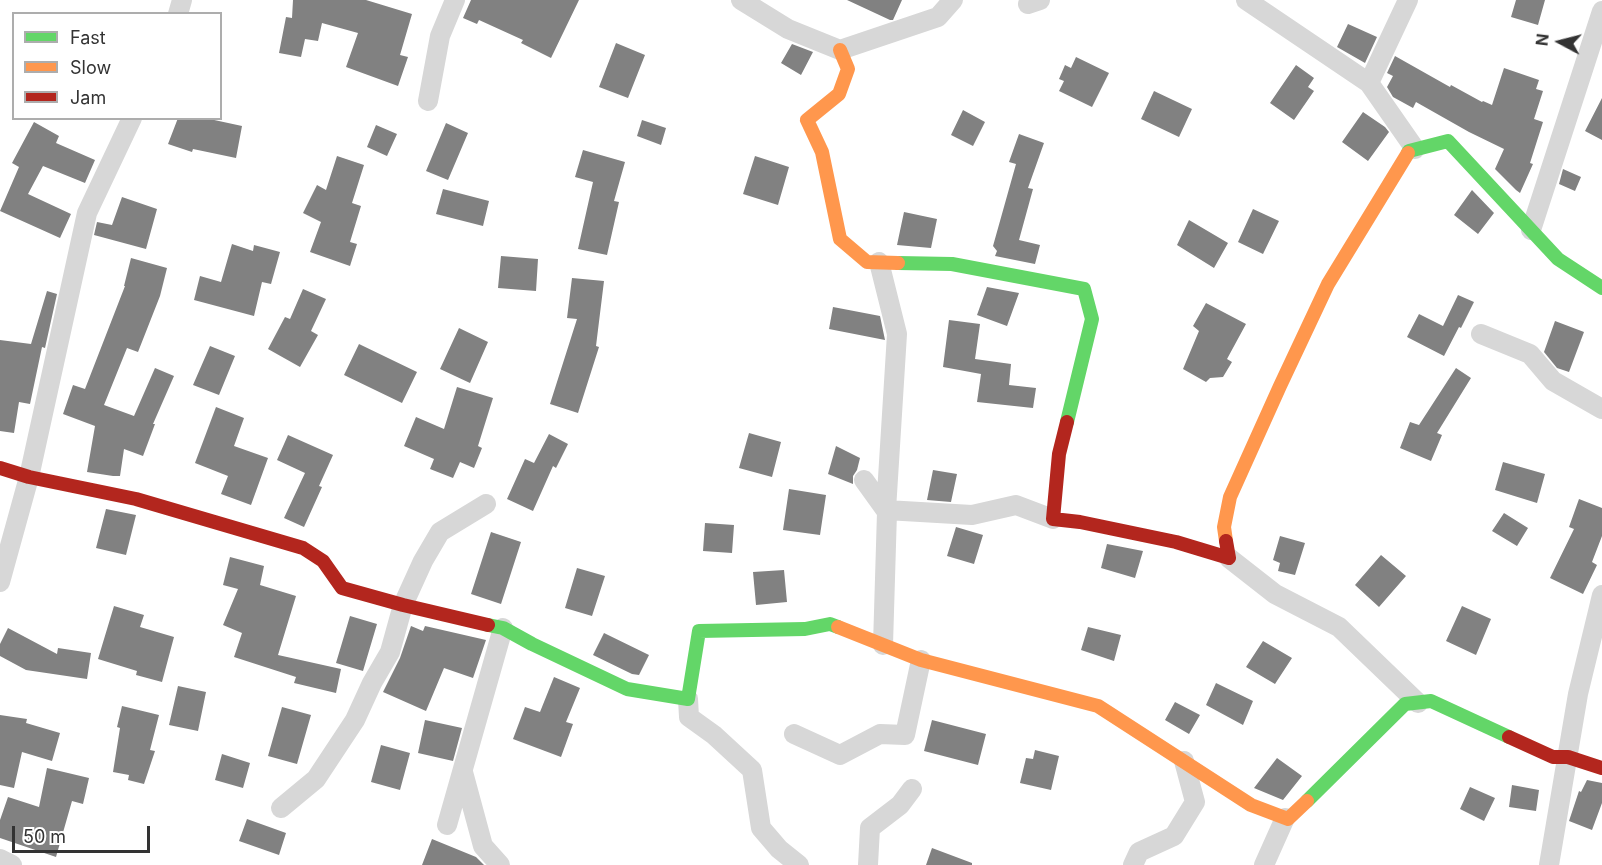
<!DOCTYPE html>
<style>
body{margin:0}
#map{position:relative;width:1602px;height:865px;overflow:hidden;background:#fff;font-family:Inter,sans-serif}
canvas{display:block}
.legend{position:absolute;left:12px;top:12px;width:210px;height:108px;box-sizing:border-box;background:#fff;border:2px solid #adadad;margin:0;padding:8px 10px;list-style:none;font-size:18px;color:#333}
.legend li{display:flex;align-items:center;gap:12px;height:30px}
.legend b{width:30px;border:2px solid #adadad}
.north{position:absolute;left:1530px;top:12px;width:60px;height:60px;-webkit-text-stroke:4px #fff;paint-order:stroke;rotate:277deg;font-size:16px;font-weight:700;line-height:24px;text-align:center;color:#333}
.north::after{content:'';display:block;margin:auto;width:21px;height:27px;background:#333;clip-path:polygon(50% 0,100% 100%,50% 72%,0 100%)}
.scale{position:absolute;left:12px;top:826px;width:138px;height:27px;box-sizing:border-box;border:3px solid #333;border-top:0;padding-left:8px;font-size:18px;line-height:21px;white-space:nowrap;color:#333;-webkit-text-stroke:4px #fff;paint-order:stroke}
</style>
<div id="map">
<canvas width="1602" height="865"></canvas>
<ul class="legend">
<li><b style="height:8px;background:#63d668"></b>Fast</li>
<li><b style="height:8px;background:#ff974d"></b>Slow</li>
<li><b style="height:8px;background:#b3261e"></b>Jam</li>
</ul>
<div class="north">N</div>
<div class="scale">50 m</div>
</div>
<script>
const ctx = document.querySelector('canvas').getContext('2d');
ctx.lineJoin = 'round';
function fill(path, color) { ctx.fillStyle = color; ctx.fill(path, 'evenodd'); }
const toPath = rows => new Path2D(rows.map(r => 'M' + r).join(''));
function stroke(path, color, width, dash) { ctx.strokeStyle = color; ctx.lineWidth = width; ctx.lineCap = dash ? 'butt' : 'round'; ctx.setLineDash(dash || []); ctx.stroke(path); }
fill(toPath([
 [293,0,366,0,412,14,400,55,408,57,398,86,346,67,358,33,322,23,318,41,305,39,301,57,279,53,286,17,292,18],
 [471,0,579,0,551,58,521,43,523,40,479,20,477,24,463,18],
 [847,0,902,0,893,20,890,20],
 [1516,0,1545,0,1538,25,1511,17],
 [1348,24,1377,37,1365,63,1337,47],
 [616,43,645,55,628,98,599,87],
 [792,44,813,52,801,75,781,63],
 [1395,56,1450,87,1451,85,1482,102,1483,101,1492,105,1504,68,1539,80,1536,89,1543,91,1534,119,1543,122,1530,163,1533,164,1520,193,1516,190,1495,169,1504,149,1469,132,1416,102,1413,108,1393,97,1387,87,1393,76,1387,73],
 [1076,57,1109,73,1092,107,1059,91,1064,81,1059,79,1065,65,1071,68],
 [1296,65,1314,78,1308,87,1314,91,1294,120,1270,103],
 [1154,91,1192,109,1179,137,1141,119],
 [1602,98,1602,140,1585,131],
 [963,110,985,122,973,146,951,135],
 [1363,112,1385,127,1389,132,1368,161,1342,142],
 [178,118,205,118,242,126,236,158,193,149,192,152,168,144],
 [642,120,666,128,661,145,637,136],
 [34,122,59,136,56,143,95,160,85,183,43,166,28,194,71,214,60,238,0,211,19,167,12,163],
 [446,123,468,133,448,180,426,171],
 [376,125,397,134,387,156,367,147],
 [1019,134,1044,143,1028,188,1033,189,1019,240,1040,245,1035,264,995,256,997,251,993,246,1016,164,1009,162],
 [583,150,625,162,614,201,619,202,607,255,578,249,593,182,575,177],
 [337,156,364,165,352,203,361,206,350,242,357,244,350,266,310,252,321,222,303,213,317,185,326,190],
 [755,156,789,167,778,205,743,194],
 [1563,169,1581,177,1575,191,1559,184],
 [443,189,489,201,483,226,436,214],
 [1472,190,1494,213,1478,234,1454,215],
 [122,197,157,209,146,249,94,235,97,222,112,225],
 [1253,209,1279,221,1263,254,1238,242],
 [904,212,937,219,931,248,897,245],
 [1189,220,1228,243,1214,268,1177,245],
 [232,244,253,251,254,245,280,252,271,284,262,282,254,316,194,300,200,276,221,282],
 [501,256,538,259,536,291,498,288],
 [131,258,167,268,160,296,138,352,127,348,104,405,134,416,155,368,174,376,153,424,155,424,143,456,124,449,120,476,113,476,87,472,95,426,63,414,73,385,85,389,125,286,124,286],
 [572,278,604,281,596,346,599,347,578,413,550,404,577,319,567,318],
 [987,287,1019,293,1007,326,977,315],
 [303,289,326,299,311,331,318,335,300,367,268,349,285,317,290,319],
 [47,291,57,294,45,348,42,347,30,404,19,402,14,433,0,431,0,340,31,344],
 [1458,295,1474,302,1461,328,1459,327,1444,356,1407,337,1419,314,1443,326],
 [1206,303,1246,324,1227,359,1232,362,1223,377,1210,378,1206,382,1183,369,1199,331,1193,326],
 [833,307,880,316,885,340,829,329],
 [949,320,980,324,975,359,1011,364,1009,385,1036,388,1033,408,977,402,981,374,943,367],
 [1555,321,1584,332,1569,372,1557,368,1544,352],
 [459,328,488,342,470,383,440,369],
 [359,344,417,372,402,403,344,375],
 [210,346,235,356,219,395,193,385],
 [1456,368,1471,378,1437,433,1442,435,1431,461,1400,448,1410,422,1419,425],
 [457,387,493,398,478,446,482,448,474,468,460,462,453,478,430,469,434,459,404,446,416,417,444,429],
 [216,407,244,418,234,446,268,458,251,505,221,494,228,476,195,463],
 [749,433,781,442,772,477,739,468],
 [549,434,568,444,556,468,553,466,533,511,507,499,525,459,534,463],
 [288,435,333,455,319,486,322,487,304,527,284,518,305,473,277,460],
 [836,446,860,458,857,470,853,476,853,484,828,474],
 [1503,462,1545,474,1537,503,1495,490],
 [933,470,957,474,951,502,927,500],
 [789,489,826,495,820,535,783,530],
 [1579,499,1602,508,1602,536,1592,562,1597,565,1583,594,1550,578,1574,529,1569,527],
 [106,509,136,515,126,555,96,548],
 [1504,513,1528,528,1517,546,1492,531],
 [705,523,734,525,732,553,703,551],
 [956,527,983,535,974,564,947,556],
 [491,532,521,542,501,604,471,594],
 [1280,536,1305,543,1295,575,1278,571,1280,563,1273,560],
 [1107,544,1143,551,1135,578,1101,568],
 [1381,555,1406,576,1379,607,1355,585],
 [230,557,264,566,260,585,296,596,278,655,341,669,336,693,294,683,296,677,234,657,242,633,223,625,238,589,223,585],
 [577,568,605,576,592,616,565,608],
 [784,570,787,602,756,605,753,572],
 [114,606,144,615,140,627,174,637,162,682,136,675,137,671,98,659],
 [1462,606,1491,619,1476,655,1446,641],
 [350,616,377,624,363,671,336,663],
 [411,626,423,631,425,626,486,640,473,678,444,668,426,711,383,692,400,658],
 [1088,627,1121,635,1114,661,1081,650],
 [8,628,57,654,58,648,91,653,87,679,26,670,0,656,0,644],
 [604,633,649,655,639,675,632,674,593,655],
 [1263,641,1292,658,1275,684,1246,667],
 [554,677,580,688,566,722,573,724,561,757,513,739,525,707,540,712],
 [1216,683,1253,701,1243,725,1206,705],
 [178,686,206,692,198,731,169,725],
 [1175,702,1200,715,1189,734,1165,720],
 [122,706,159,715,150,750,155,751,144,784,128,780,129,775,113,772,120,728,117,727],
 [282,707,311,715,297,764,268,756],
 [0,715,27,719,26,723,60,733,52,761,22,752,14,788,0,785],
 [425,720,462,728,453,761,418,753],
 [932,720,986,734,978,765,924,751],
 [381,745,410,753,400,790,371,782],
 [1035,750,1059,756,1051,790,1020,783,1026,758,1033,759],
 [222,754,250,763,243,788,215,780],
 [1277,758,1302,776,1283,800,1254,788],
 [47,768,89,778,83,804,72,801,56,857,0,838,0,820,8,797,39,807],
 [1587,780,1602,783,1602,803,1592,830,1569,821,1579,791,1581,792],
 [1512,785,1539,790,1536,811,1509,807],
 [1470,787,1495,798,1484,821,1460,809],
 [247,819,286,833,279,855,239,841],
 [432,839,476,857,484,865,422,865],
 [932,848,972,863,972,865,926,865]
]), '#818181');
stroke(toPath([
 [741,0,788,29,840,50,938,17,953,0],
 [1246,0,1369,83,1415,149],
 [1028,4,1040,0],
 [178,14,182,0],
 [1369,83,1408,0],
 [428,101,440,36,455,0],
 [1531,230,1602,11],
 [879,262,897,334,886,510,972,515,1016,505,1053,519],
 [1481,334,1530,354,1553,381,1602,409],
 [864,480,887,512,883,645],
 [1229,558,1275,594,1339,627,1418,703],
 [0,582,29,477,87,213,132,118],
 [688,699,689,717,714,735,752,770,761,828,779,849,799,865],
 [794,734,840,755,880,734,905,735,921,660],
 [463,772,483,846,500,865],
 [281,808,316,779,355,720,372,683,390,652,403,605,423,561,440,532,486,504],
 [447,825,503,628],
 [0,859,12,865],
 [868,865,870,828,900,805,912,789],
 [1133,865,1139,852,1174,836,1195,802,1184,761],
 [1264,865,1285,818],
 [1549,865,1578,694,1602,595]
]), '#d7d7d7', 20);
stroke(toPath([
 [1408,153,1409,151,1448,141,1558,259,1602,288],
 [898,263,952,264,1084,289,1092,319,1067,422],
 [488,625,503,628,532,644,627,689,688,699,699,631,805,629,830,624,838,627],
 [1307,801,1405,704,1431,701,1509,737]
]), '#63d668', 14);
stroke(toPath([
 [840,50,848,69,839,94,807,120,822,152,840,239,867,262,898,263],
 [1226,541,1224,527,1230,497,1280,386,1328,284,1408,153],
 [838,627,921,660,1098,706,1251,805,1288,819,1307,801]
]), '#ff974d', 14);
stroke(toPath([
 [1067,422,1059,454,1053,519,1080,522,1176,542,1229,558,1226,541],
 [0,468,29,477,136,499,303,548,323,561,342,588,403,605,488,625],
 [1509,737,1553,757,1568,757,1602,768]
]), '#b3261e', 14);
</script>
